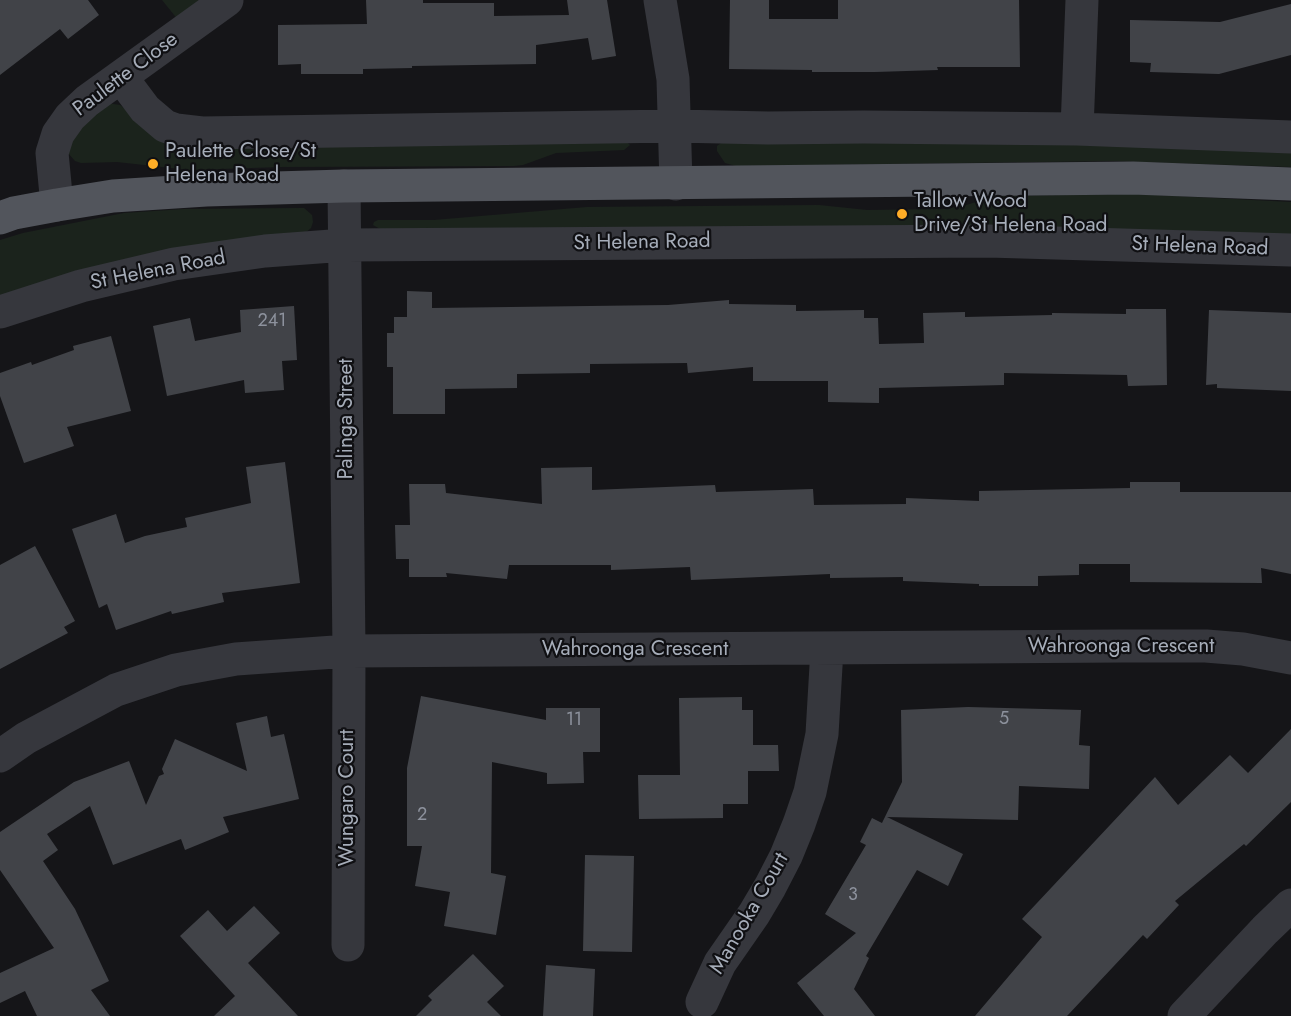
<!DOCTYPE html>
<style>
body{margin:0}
canvas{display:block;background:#151518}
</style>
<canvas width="1291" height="1016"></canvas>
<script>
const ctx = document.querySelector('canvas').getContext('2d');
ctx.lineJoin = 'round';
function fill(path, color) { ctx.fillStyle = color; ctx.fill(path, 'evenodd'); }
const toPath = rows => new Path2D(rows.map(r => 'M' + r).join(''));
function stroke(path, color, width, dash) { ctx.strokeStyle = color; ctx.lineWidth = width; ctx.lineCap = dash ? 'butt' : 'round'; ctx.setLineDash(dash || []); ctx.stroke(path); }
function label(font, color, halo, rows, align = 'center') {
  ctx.font = font + ' Jost,sans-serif'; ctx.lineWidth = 4.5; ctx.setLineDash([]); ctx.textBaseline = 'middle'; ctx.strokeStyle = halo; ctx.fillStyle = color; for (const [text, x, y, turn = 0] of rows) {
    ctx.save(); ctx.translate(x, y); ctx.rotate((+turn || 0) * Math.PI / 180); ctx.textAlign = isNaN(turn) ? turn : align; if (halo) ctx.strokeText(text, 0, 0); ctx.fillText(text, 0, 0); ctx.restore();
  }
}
fill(toPath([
 [162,0,209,0,179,21],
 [107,103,120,105,130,113,628,143,630,145,624,150,556,153,523,165,514,166,281,167,190,170,117,162,81,163,75,161,68,153,68,141],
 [875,141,1291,149,1291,167,1112,161,736,166,725,163,717,151,717,146,721,143],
 [1137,194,1291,202,1291,237,382,230,373,225,374,222,378,220,434,220,587,207,819,205,867,210,943,209,963,206,996,196],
 [299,208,304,208,312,215,313,222,311,228,305,233,0,298,0,240,23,233,124,213,184,209]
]), '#1b231c');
fill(toPath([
 [0,0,88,0,99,15,68,39,60,29,0,75],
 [366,0,423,0,423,3,494,3,494,16,569,15,567,0,607,0,616,56,592,60,588,38,536,45,536,64,412,66,412,68,363,69,363,74,301,74,301,64,278,65,278,25,367,24],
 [730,0,769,0,769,19,838,19,838,0,1019,0,1020,67,937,67,938,70,875,72,812,72,812,70,729,69],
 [1291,4,1291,55,1219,74,1150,72,1151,63,1130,62,1130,20,1220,22],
 [407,291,432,292,432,308,668,305,729,300,729,304,796,305,796,311,864,310,864,318,878,318,879,344,924,343,923,313,965,312,965,317,1052,315,1052,313,1126,314,1126,309,1166,309,1167,385,1128,386,1127,375,1004,373,1004,385,879,388,879,403,828,402,828,381,753,381,753,367,688,373,687,363,590,364,590,373,517,374,517,388,445,389,445,414,393,414,393,367,387,367,387,333,394,333,394,317,407,317],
 [294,306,297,360,282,361,284,390,245,393,244,380,167,396,153,326,190,318,195,341,241,332,240,310],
 [1209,310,1291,313,1291,391,1217,388,1217,384,1206,385],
 [111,336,131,411,67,427,74,446,24,463,0,396,0,373,31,362,32,365,74,350,73,346],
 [285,462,300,583,222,593,224,602,172,614,171,611,116,630,107,604,99,608,72,529,116,514,125,543,145,536,187,527,185,518,251,503,246,467],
 [592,467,592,490,715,485,716,492,813,489,814,505,906,504,906,498,979,501,979,491,1130,488,1130,482,1180,482,1180,492,1291,492,1291,574,1261,568,1262,583,1130,582,1130,564,1079,564,1079,575,1038,576,1038,586,979,586,979,584,903,581,903,577,830,578,830,574,691,580,690,567,611,570,611,565,509,565,507,579,446,573,447,577,409,577,409,559,396,559,395,525,410,525,409,484,445,484,446,493,542,504,541,468],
 [35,546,75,621,64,627,68,633,0,669,0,565],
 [421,696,546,720,546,708,600,708,600,752,583,752,584,783,547,784,547,773,492,762,491,873,506,876,496,935,444,926,450,892,415,886,422,846,407,846,407,768],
 [742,697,742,710,753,710,753,745,778,745,779,771,748,771,748,804,723,804,723,818,639,819,638,775,680,775,679,698],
 [968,707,1081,710,1079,745,1090,746,1089,789,1019,786,1018,820,887,817,963,854,948,886,917,870,866,956,869,958,854,989,875,1016,824,1016,797,983,856,933,825,914,866,845,860,842,872,818,882,823,902,782,901,710],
 [267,716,271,737,284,734,299,799,223,817,229,832,185,850,181,839,113,865,90,806,47,834,58,850,43,861,75,909,109,981,91,990,110,1016,37,1016,25,991,0,1003,0,973,54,948,0,870,0,832,74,782,129,761,146,805,159,776,164,774,162,769,175,739,247,771,236,723],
 [1291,729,1291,802,1246,846,1244,844,1175,901,1179,905,1147,939,1143,935,1067,1016,975,1016,1042,937,1022,919,1155,777,1178,805,1230,755,1248,773],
 [585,855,634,856,632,952,583,951],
 [254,906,280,933,248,963,298,1016,214,1016,235,996,180,936,208,910,227,931],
 [473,954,504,986,487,1002,501,1016,416,1016,432,1000,428,996],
 [546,965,595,969,593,1016,543,1016]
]), '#414348');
stroke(toPath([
 [660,0,673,79,676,184],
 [121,77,145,109,165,126,176,130,202,133,675,126,768,128,864,127,1077,129,1291,137],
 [1077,129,1082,0],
 [344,186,349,651,348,945],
 [57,205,52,153,58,134,70,117,87,101,227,0],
 [0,312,81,286,174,264,265,251,345,245,989,241,1291,250],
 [0,756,26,738,116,690,176,670,236,659,349,651,1121,646,1206,646,1243,649,1291,658],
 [702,1002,720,963,754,914,770,887,786,856,799,824,810,792,822,734,827,649],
 [1184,1016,1265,930,1291,905]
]), '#36373d', 33);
stroke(toPath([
 [0,218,14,213,57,205,113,196,206,190,344,186,1133,178,1291,184]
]), '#52555c', 33);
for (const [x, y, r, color] of [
 [153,164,6,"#fead27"],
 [902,214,6,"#fead27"]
]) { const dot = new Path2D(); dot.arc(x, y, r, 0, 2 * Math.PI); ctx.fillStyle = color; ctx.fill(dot); stroke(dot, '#101013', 2); }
label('18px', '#8d929d', null, [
 ["241",272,322],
 ["5",1004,720],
 ["11",574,721],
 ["2",422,816],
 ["3",853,896]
]);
label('21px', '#a6adb9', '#101013', [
 ["Paulette Close",126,75,-37],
 ["St Helena Road",642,243,-1],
 ["St Helena Road",1200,247,2],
 ["St Helena Road",158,271,-11],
 ["Palinga Street",347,419,-90],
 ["Wahroonga Crescent",1121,647],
 ["Wahroonga Crescent",635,650],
 ["Wungaro Court",348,798,-90],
 ["Manooka Court",750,914,-60]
]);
label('21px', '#a6adb9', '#101013', [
 ["Paulette Close/St",165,152],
 ["Helena Road",165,176],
 ["Tallow Wood",914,202],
 ["Drive/St Helena Road",914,226]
], 'left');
</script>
